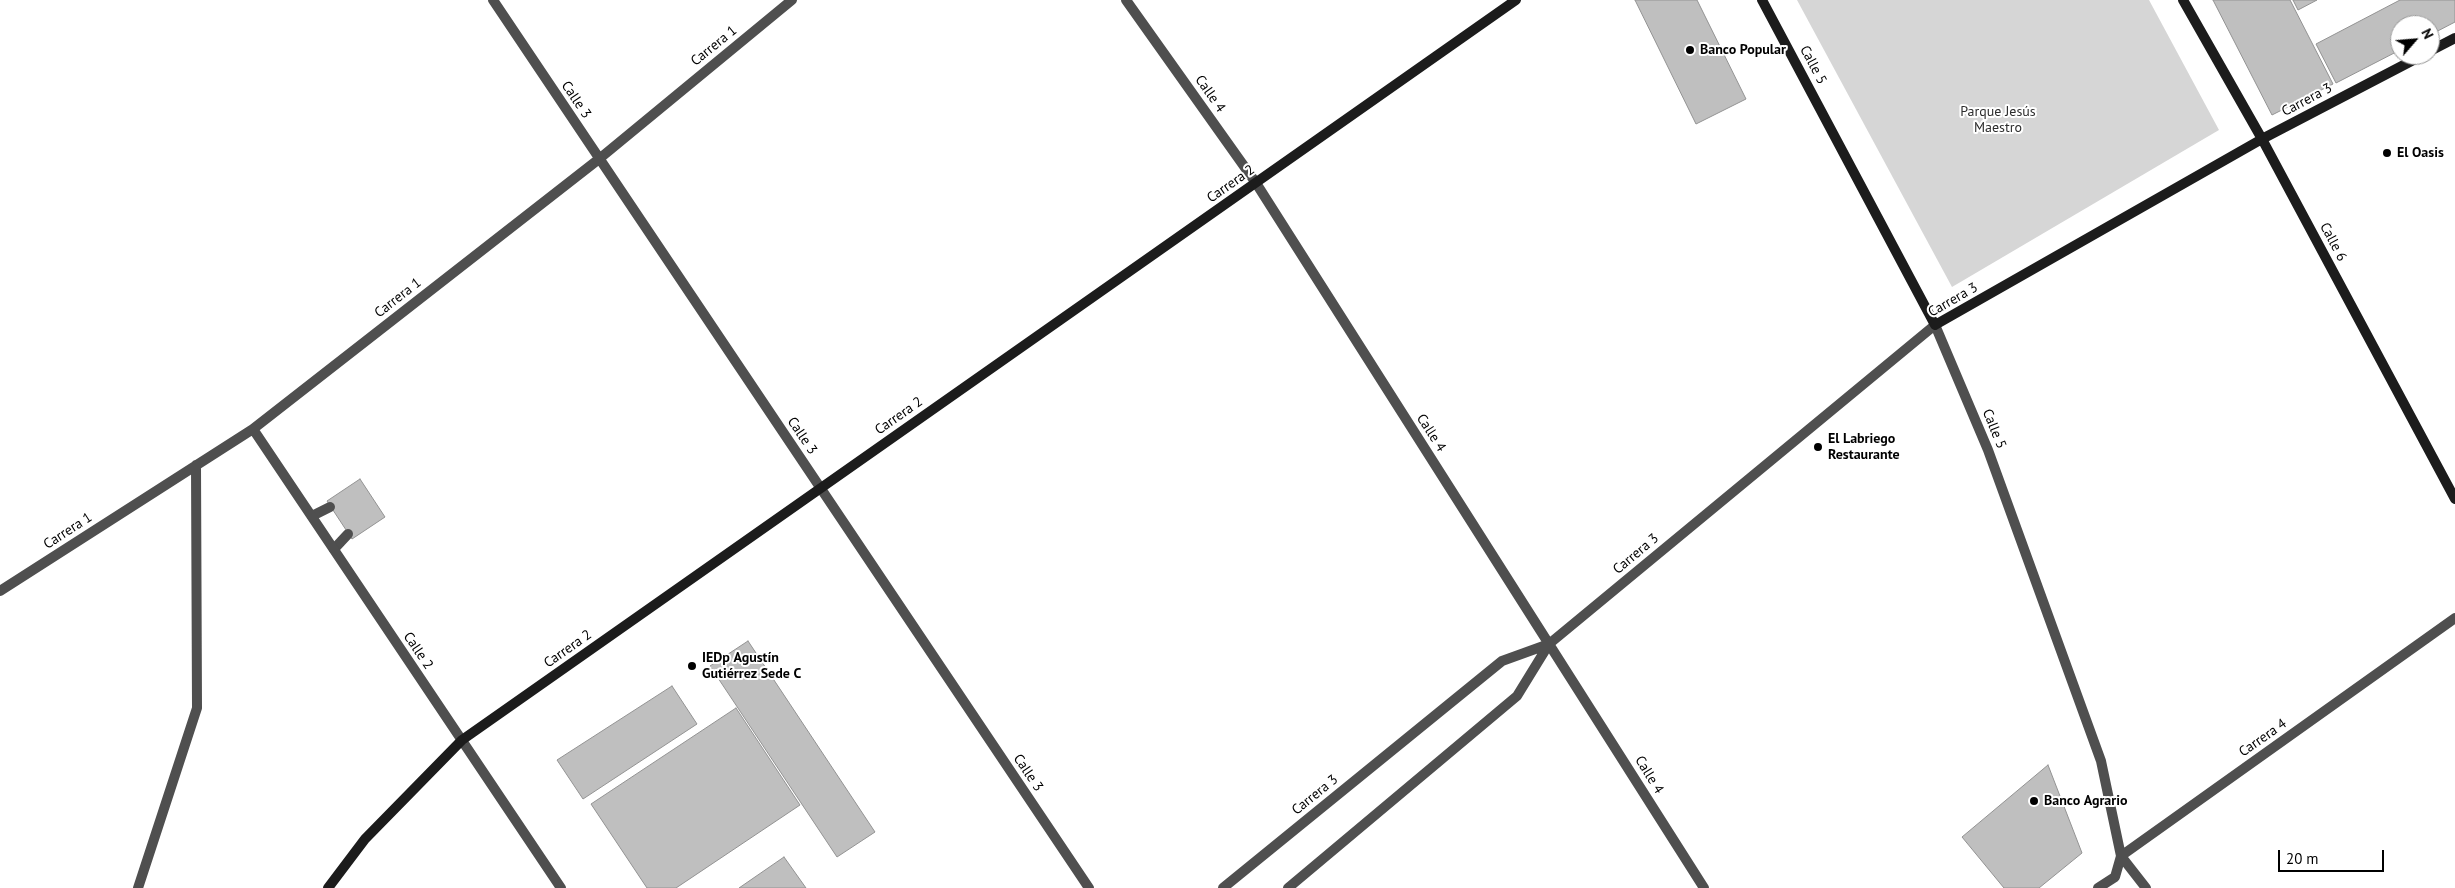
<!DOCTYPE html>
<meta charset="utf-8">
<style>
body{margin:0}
#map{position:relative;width:2455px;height:888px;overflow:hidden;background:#fff;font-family:"PT Sans",sans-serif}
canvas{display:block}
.north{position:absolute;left:2390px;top:15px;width:50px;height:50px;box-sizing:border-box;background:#fff;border:1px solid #999;border-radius:50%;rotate:63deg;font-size:14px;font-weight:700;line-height:20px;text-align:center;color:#000}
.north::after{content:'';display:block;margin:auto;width:18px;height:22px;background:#000;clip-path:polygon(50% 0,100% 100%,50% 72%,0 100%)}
.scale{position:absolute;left:2278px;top:850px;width:106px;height:22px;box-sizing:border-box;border:2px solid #000;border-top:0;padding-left:6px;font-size:15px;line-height:18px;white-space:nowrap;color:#000;-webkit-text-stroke:4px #fff;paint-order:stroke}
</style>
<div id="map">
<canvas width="2455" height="888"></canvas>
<div class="north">N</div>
<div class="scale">20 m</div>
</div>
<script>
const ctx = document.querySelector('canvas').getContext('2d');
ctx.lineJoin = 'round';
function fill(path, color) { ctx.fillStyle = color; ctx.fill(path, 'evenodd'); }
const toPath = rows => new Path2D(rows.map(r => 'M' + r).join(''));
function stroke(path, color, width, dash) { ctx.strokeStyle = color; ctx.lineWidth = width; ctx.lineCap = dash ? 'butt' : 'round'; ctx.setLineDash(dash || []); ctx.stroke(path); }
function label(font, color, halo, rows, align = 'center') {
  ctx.font = font + ' "PT Sans",sans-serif'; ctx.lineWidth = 4; ctx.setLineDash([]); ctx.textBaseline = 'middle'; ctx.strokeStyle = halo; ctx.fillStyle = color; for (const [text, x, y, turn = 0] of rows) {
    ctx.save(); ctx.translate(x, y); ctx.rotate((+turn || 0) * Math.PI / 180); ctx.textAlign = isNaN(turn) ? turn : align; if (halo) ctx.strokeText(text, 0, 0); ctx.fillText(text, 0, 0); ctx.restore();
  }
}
fill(toPath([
 [1797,0,2149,0,2219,130,1952,287]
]), '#d6d6d6');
const building = toPath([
 [1635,0,1697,0,1746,99,1696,124,1635,0],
 [2213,0,2290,0,2333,84,2272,115,2213,0],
 [2293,0,2317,0,2298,10,2293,0],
 [2400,0,2455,0,2455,22,2430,35,2430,25,2400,25,2400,50,2336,83,2316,44,2400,0],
 [360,479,385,517,352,539,327,501,360,479],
 [748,641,875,832,837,857,710,666,748,641],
 [672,686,697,724,583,799,557,760,672,686],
 [736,708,800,805,676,888,647,888,591,804,736,708],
 [2048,765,2082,853,2039,888,2004,888,1962,837,2048,765],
 [784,857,806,888,739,888,784,857]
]);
fill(building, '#bfbfbf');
stroke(building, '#939393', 1);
stroke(toPath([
 [312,516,330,507],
 [334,549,348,534]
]), '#4f4f4f', 10);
stroke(toPath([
 [493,0,1089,888],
 [1126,0,1256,183,1704,888],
 [253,429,561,888],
 [0,591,253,429,599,159,792,0],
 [138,888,197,708,196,465],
 [1223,888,1502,661,1549,644],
 [1288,888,1517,696,1549,644,1935,325,1988,450,2101,761,2121,856,2146,888],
 [2098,888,2115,877,2121,856,2455,618]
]), '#4f4f4f', 10);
stroke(toPath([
 [1762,0,1935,325,2262,139,2423,55],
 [2183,0,2262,139,2455,499],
 [2430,51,2455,38],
 [328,888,365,839,462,740,1516,0]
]), '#1c1c1c', 10);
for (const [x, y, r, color] of [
 [1690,50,5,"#000"],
 [2387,153,5,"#000"],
 [1818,447,5,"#000"],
 [692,666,5,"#000"],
 [2034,801,5,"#000"]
]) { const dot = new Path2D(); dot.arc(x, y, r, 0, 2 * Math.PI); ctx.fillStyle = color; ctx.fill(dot); stroke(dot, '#fff', 2); }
label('14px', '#000', '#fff', [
 ["Carrera 1",714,46,-39],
 ["Calle 5",1813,65,62],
 ["Calle 4",1210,94,55],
 ["Calle 3",576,100,56],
 ["Carrera 3",2307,100,-28],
 ["Carrera 2",1231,184,-35],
 ["Calle 6",2333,242,62],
 ["Carrera 1",398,298,-38],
 ["Carrera 3",1953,300,-30],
 ["Carrera 2",899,416,-35],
 ["Calle 5",1994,429,68],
 ["Calle 4",1431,433,57],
 ["Calle 3",802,436,56],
 ["Carrera 1",68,531,-33],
 ["Carrera 3",1636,554,-40],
 ["Carrera 2",568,649,-35],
 ["Calle 2",418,651,56],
 ["Carrera 4",2263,738,-35],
 ["Calle 3",1028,773,56],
 ["Calle 4",1649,775,58],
 ["Carrera 3",1315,795,-39]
]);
label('bold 14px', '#000', '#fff', [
 ["Banco Popular",1700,50],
 ["El Oasis",2397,153],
 ["El Labriego",1828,439],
 ["Restaurante",1828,455],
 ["IEDp Agustín",702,658],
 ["Gutiérrez Sede C",702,674],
 ["Banco Agrario",2044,801]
], 'left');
label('14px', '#2d2d2d', '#fff', [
 ["Parque Jesús",1998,112],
 ["Maestro",1998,128]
]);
</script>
